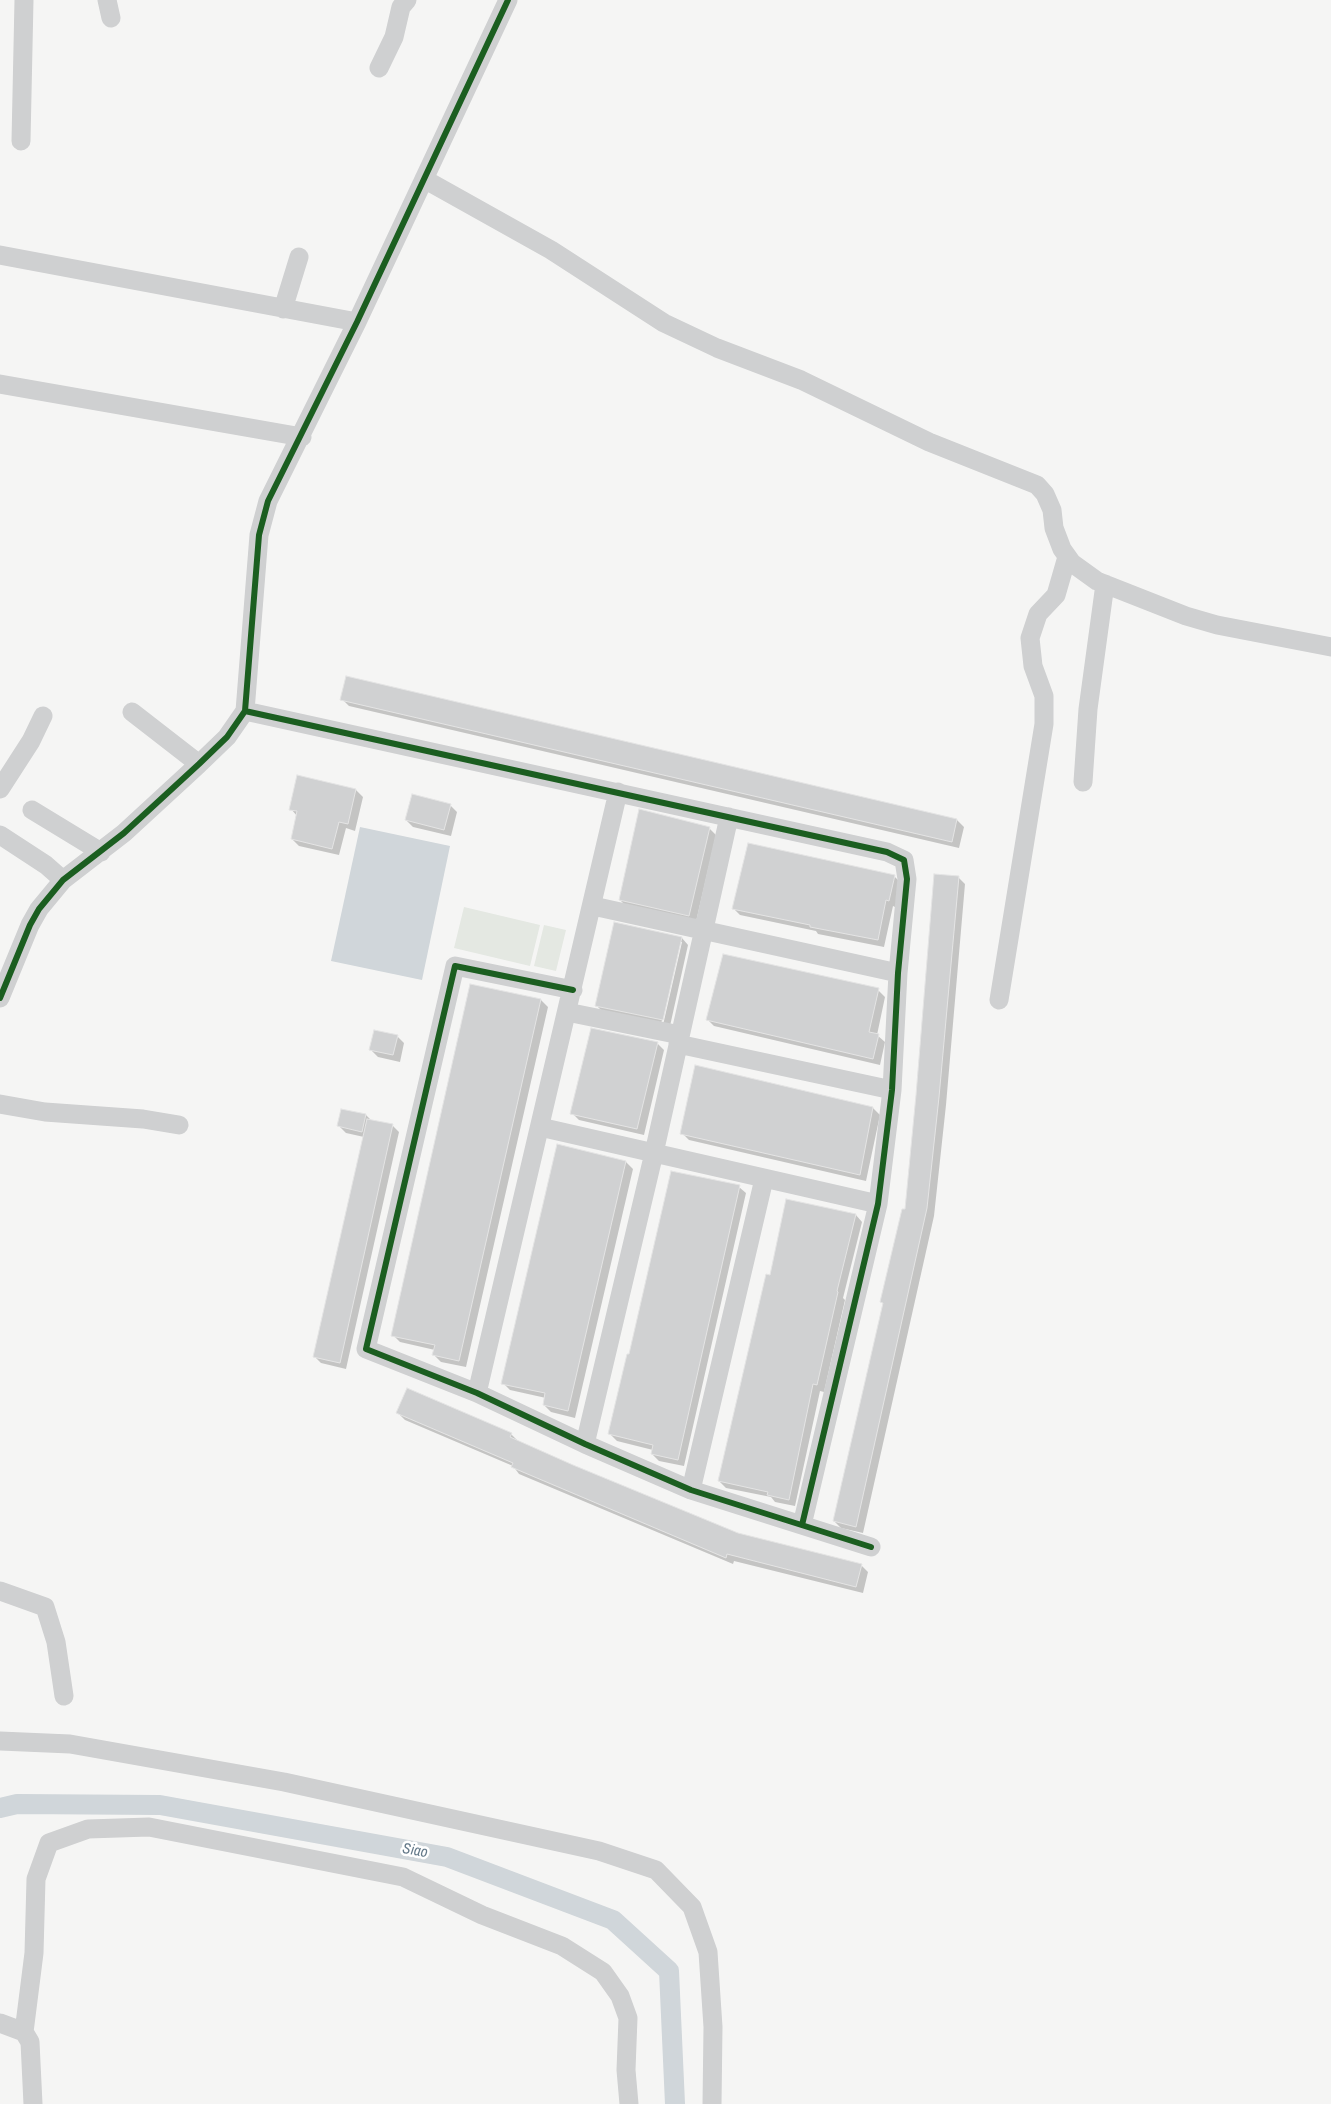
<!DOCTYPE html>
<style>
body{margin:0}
canvas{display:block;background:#f5f5f4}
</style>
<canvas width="1331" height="2104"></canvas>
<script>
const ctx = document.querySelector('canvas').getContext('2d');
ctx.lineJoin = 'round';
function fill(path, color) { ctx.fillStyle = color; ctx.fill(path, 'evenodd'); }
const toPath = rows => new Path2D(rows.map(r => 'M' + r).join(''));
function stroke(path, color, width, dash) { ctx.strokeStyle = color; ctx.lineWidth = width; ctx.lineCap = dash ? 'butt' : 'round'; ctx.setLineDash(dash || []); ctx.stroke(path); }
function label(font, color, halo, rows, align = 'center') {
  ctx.font = font + ' "Archivo Narrow",sans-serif'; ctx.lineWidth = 5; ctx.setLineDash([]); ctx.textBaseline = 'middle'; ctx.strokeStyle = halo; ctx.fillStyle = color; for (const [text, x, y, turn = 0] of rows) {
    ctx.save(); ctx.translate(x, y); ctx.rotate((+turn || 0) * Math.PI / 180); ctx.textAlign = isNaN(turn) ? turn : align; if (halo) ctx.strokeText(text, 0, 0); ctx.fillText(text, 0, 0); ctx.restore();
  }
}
fill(toPath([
 [464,907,540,925,530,966,454,948],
 [544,925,566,930,556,971,534,966]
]), '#e4e8e2');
fill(toPath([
 [360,827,450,846,422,980,331,961]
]), '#d0d6da');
fill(toPath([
 [342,699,957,820,964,827,959,848,349,706],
 [356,790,363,797,355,831,346,828,339,855,299,846,292,839,297,816,291,809],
 [450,805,457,812,451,836,413,827,406,820],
 [709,828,716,835,696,922,627,907,620,900],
 [894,876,901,883,895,907,893,906,884,947,818,934,816,931,740,915,733,908],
 [958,877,965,884,946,1105,934,1216,863,1533,841,1528,834,1521,884,1304,881,1302,906,1211],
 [682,938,688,945,670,1026,663,1025,682,942,680,942,661,1024,604,1013,597,1006],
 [878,990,885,997,877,1035,885,1042,880,1065,714,1026,707,1019],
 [541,1000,548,1007,466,1367,441,1362,434,1355,435,1350,400,1342,393,1335],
 [397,1036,404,1043,400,1062,378,1057,371,1050],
 [657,1043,664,1050,644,1135,579,1120,572,1113],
 [873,1108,880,1115,866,1181,689,1140,682,1133],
 [366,1115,372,1121,393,1126,399,1132,346,1369,321,1363,314,1356,364,1137,346,1133,339,1126],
 [626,1162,633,1169,575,1418,551,1412,544,1405,546,1398,510,1390,503,1383],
 [739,1187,746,1193,684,1466,659,1461,652,1454,653,1450,617,1441,610,1434],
 [856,1215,862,1222,843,1298,845,1300,824,1392,820,1391,795,1506,775,1502,771,1497,726,1488,719,1481],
 [398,1413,511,1434,518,1441,573,1466,737,1534,861,1565,868,1572,863,1593,734,1561,733,1564,519,1474,513,1466,405,1420]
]), '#0003');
stroke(toPath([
 [0,1808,17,1804,160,1805,447,1857,613,1920,669,1971,675,2104]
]), '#d0d6da', 20);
const building = toPath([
 [346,676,957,819,952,842,340,700,346,676],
 [297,775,356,789,348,824,339,822,332,849,291,839,297,811,289,810,297,775],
 [412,794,451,804,444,830,405,820,412,794],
 [639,809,710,827,689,916,619,900,639,809],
 [748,843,895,875,889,901,886,900,878,940,810,927,810,925,732,909,748,843],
 [934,874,959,876,939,1097,927,1208,856,1527,833,1521,883,1303,880,1302,902,1209,905,1209,916,1095,934,874],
 [614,922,682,937,663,1020,595,1006,614,922],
 [723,954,879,988,869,1032,879,1034,873,1059,706,1020,723,954],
 [470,984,541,999,459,1361,432,1355,435,1345,391,1336,470,984],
 [591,1028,658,1042,637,1129,570,1114,591,1028],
 [374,1030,398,1035,393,1055,369,1050,374,1030],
 [695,1065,873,1107,860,1175,680,1134,695,1065],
 [341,1109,366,1114,362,1132,337,1126,341,1109],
 [367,1119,393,1124,340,1363,313,1357,367,1119],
 [557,1144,626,1161,568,1411,543,1405,545,1393,501,1384,557,1144],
 [671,1171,740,1185,678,1460,651,1454,653,1445,608,1434,627,1354,629,1354,671,1171],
 [786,1199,856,1214,837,1291,838,1292,817,1385,813,1384,789,1500,767,1495,768,1492,718,1481,766,1274,770,1275,786,1199],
 [407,1388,512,1433,510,1437,573,1465,738,1533,862,1564,856,1587,727,1554,726,1558,511,1467,513,1463,396,1413,407,1388]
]);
fill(building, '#d0d1d2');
stroke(building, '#e4e4e4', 1);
stroke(toPath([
 [107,0,111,18],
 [379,68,394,37,401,7,407,0],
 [21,141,24,0],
 [424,179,551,250,664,323,717,348,801,380,929,442,1037,485,1045,494,1052,510,1054,528,1062,549,1072,563,1097,581,1186,616,1217,625,1331,647],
 [0,255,357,322],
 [283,309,299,257],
 [0,384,302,437],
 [245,711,887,852,904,860,907,879,898,973,892,1090,878,1204,802,1525],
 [132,712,199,764],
 [1083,782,1088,709,1105,584],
 [0,789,31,741,43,716],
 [32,810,101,852],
 [0,835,46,865,63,880],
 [593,906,898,973],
 [573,990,455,966,366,1349,477,1393,585,1444,691,1490,871,1547],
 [0,998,30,925,39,909,63,880,124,833,199,764,227,737,245,711,259,535,268,501,357,322,508,0],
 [999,1000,1044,724,1044,696,1033,666,1030,638,1038,614,1056,595,1067,557],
 [567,1012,680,1035],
 [678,1044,892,1090],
 [0,1104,45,1112,143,1119,179,1125],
 [540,1127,878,1204],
 [477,1393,618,792],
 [585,1444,654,1153,729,817],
 [691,1490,764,1179],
 [0,1591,45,1607,56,1642,64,1696],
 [0,1741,70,1744,284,1782,599,1851,656,1870,692,1907,708,1952,713,2027,712,2104],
 [0,2023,24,2032,30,2042,33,2104],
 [24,2032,34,1953,36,1879,49,1843,88,1829,149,1827,403,1877,482,1915,562,1946,603,1972,620,1996,628,2018,626,2070,629,2104]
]), '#cfd0d1', 19);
stroke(toPath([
 [245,711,887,852,904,860,907,879,898,973,892,1090,878,1204,802,1525],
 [573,990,455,966,366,1349,477,1393,585,1444,691,1490,871,1547],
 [0,998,30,925,39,909,63,880,124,833,199,764,227,737,245,711,259,535,268,501,357,322,508,0]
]), '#1b5e20', 6);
label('italic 15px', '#647989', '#fff', [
 ["Siao",415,1851,10]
]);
</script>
